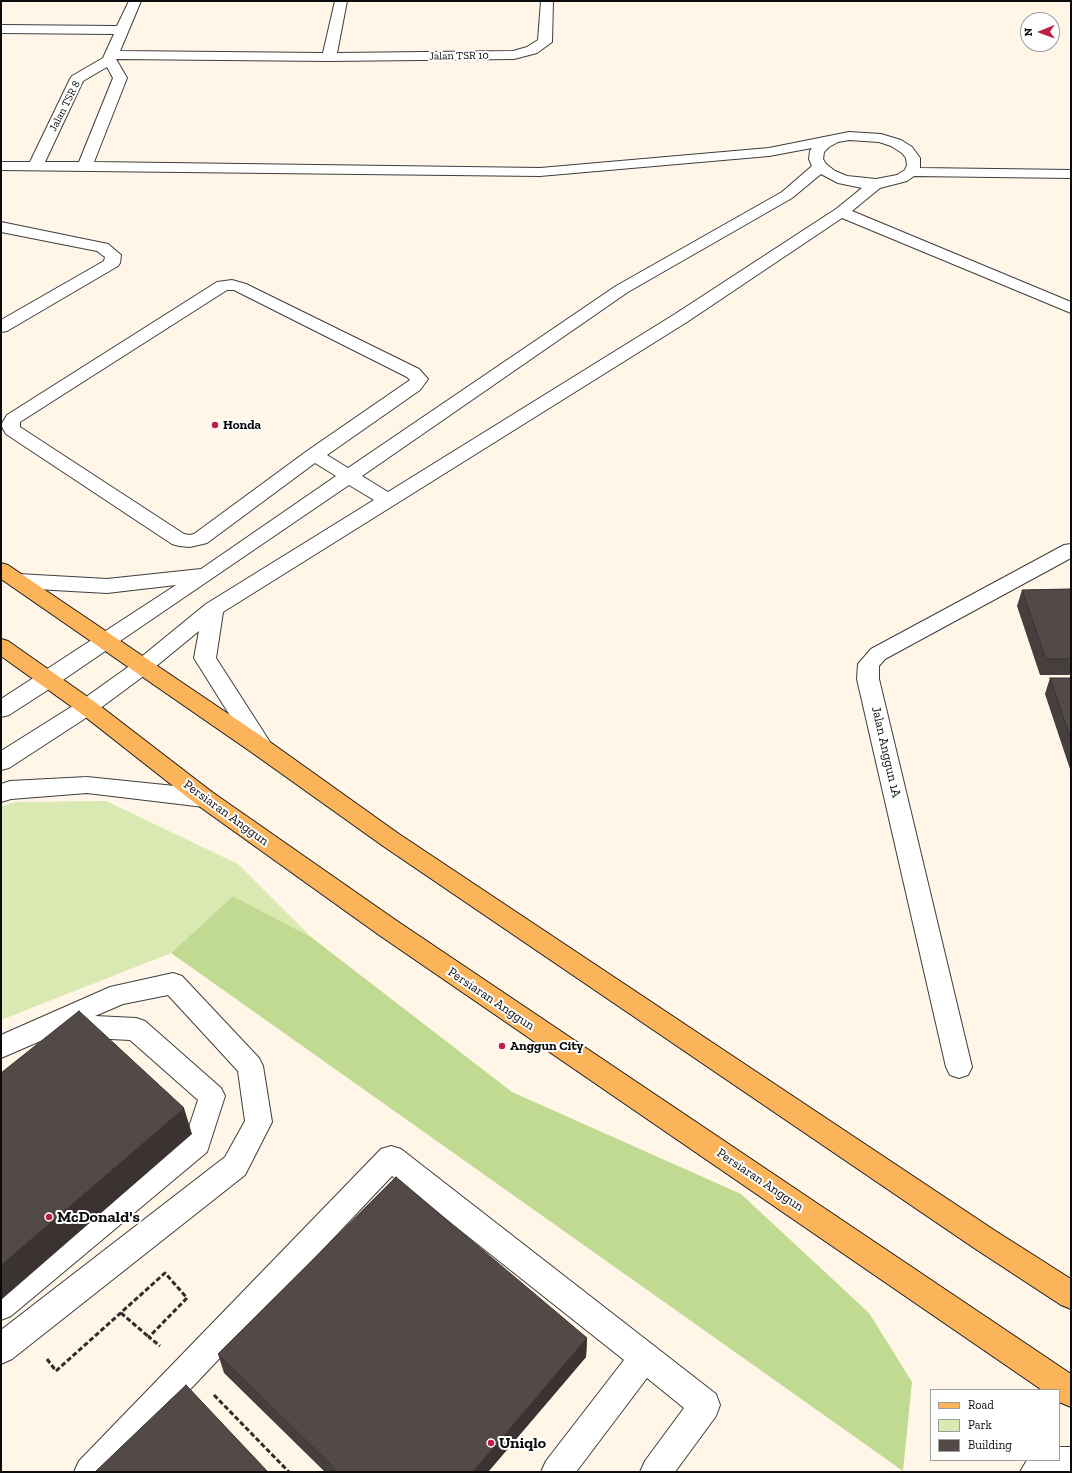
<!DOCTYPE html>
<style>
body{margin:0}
#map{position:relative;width:1072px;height:1473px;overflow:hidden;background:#fff6e8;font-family:"Zilla Slab",serif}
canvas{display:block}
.frame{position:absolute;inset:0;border:2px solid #0b0b0b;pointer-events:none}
.legend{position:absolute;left:930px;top:1389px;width:130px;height:72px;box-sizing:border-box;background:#fff;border:1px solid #9d9d9d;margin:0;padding:5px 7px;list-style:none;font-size:12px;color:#0b0b0b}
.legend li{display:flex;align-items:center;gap:8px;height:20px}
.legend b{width:20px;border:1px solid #9d9d9d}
.north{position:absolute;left:1020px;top:12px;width:40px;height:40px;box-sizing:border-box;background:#fff;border:1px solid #9d9d9d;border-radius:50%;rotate:269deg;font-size:11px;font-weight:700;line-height:16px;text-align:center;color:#0b0b0b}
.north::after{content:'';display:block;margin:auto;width:14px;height:18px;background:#bd2047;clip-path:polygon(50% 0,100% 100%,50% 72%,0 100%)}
</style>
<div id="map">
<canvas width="1072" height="1473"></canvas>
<div class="frame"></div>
<ul class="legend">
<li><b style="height:5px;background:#fcb45b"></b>Road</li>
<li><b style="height:11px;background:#dae9b2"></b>Park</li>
<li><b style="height:11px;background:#534947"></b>Building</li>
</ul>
<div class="north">N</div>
</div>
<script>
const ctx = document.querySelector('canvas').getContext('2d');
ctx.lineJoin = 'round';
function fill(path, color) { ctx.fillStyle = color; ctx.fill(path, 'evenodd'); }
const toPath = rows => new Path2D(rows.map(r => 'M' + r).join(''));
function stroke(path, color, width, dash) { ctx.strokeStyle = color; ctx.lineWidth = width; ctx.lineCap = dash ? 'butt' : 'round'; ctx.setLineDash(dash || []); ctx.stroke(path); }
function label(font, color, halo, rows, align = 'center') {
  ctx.font = font + ' "Zilla Slab",serif'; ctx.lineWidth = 4; ctx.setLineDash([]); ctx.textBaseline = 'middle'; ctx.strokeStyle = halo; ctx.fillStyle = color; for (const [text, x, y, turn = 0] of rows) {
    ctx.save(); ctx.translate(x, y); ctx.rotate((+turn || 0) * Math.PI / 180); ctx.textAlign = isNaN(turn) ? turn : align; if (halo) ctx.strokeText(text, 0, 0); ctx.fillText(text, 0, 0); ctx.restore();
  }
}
fill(toPath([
 [106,801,238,864,311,937,233,896,171,953,1,1020,1,807,15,802]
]), '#dae9b2');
fill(toPath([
 [233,896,311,937,512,1092,741,1194,869,1313,912,1382,903,1471,171,953]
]), '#c1da91');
const minor = toPath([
 [129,1,141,1,120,51,323,53,335,1,347,1,337,53,513,51,527,47,538,40,541,1,553,1,552,42,537,53,514,59,329,61,116,59,127,78,94,162,540,168,769,148,849,132,881,134,901,140,912,147,920,158,920,168,1071,170,1071,178,914,176,907,181,880,188,852,211,1071,302,1071,313,842,218,687,322,223,612,216,658,270,742,273,748,270,754,262,756,254,754,194,658,199,631,149,672,95,712,9,768,1,770,1,751,79,702,135,662,206,604,374,500,349,485,57,684,9,715,1,717,1,699,176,585,107,593,18,588,11,586,8,581,11,576,18,574,107,579,201,569,336,476,315,463,207,543,190,547,179,546,172,544,6,434,1,425,7,415,217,282,232,280,246,284,419,369,428,379,420,390,327,455,348,468,616,286,782,192,812,166,809,159,810,151,812,148,769,156,540,176,1,170,1,162,30,162,70,79,72,76,103,58,114,34,1,33,1,25,117,26,129,1],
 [107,67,113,78,79,162,45,162,83,81,107,67],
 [849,140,879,142,891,146,902,153,906,158,907,165,905,170,897,175,876,179,847,176,835,171,826,164,823,159,824,152,829,147,838,142,849,140],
 [821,174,838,183,862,188,836,209,675,314,388,492,362,476,628,292,792,198,821,174],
 [227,290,234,290,407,377,410,380,307,451,194,534,190,535,184,534,20,427,20,422,227,290],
 [1,222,108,244,121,255,120,263,118,266,7,331,1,332,1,320,104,261,105,257,97,251,1,232,1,222],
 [1071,544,1071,558,885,659,879,666,879,679,972,1067,968,1075,959,1078,950,1075,946,1067,857,679,858,664,871,649,1064,545,1071,544],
 [87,777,204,789,212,792,215,798,212,804,204,807,87,793,11,799,1,802,1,784,10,781,87,777],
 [173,973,182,976,259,1058,263,1066,272,1122,245,1175,12,1359,1,1364,1,1330,225,1157,245,1121,238,1071,168,995,123,1004,95,1016,136,1018,145,1021,221,1088,225,1096,207,1152,11,1316,1,1320,1,1287,186,1136,198,1100,130,1040,91,1038,69,1049,60,1046,56,1038,59,1033,1,1058,1,1035,110,987,173,973],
 [391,1146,401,1149,716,1394,720,1405,716,1416,675,1472,640,1472,645,1461,684,1408,647,1378,576,1472,541,1472,546,1461,624,1360,392,1176,112,1472,74,1472,79,1461,381,1149,391,1146],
 [1059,1447,1071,1447,1071,1472,1020,1472,1027,1460,1059,1460,1059,1447]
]);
const major = toPath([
 [1,563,8,565,270,742,399,834,994,1230,1071,1279,1071,1309,1061,1305,974,1248,383,846,254,754,1,579,1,563],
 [1,639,8,641,95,702,212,792,397,921,1071,1374,1071,1407,1059,1402,1059,1390,1042,1390,379,935,196,804,79,712,1,656,1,639]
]);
stroke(minor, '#3e3e3e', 2);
stroke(major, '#1c1c1c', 2);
stroke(toPath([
 [121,1313,149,1337],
 [47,1359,56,1371,165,1273,187,1298,149,1337,160,1346],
 [214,1395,289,1472]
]), '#2d2d2d', 3, [5, 2.5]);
fill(minor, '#fff');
fill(major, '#fcb45b');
fill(toPath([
 [1071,589,1071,675,1040,675,1017,606,1022,590],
 [1050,678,1071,678,1071,772,1045,694],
 [587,1338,586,1357,488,1472,325,1472,224,1373,218,1354]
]), '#473f3d');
fill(toPath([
 [184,1108,192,1134,1,1300,1,1265],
 [587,1338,586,1357,488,1472,473,1472]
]), '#3a3332');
const building = toPath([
 [1071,589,1071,659,1046,659,1022,590,1071,589],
 [1050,678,1071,678,1071,740,1050,678],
 [79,1011,184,1108,1,1265,1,1073,79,1011],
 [396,1177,587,1338,473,1472,338,1472,218,1354,396,1177],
 [186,1385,268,1472,95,1472,186,1385]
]);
fill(building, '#534947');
stroke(building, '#3a3332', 1);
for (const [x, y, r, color] of [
 [215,425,4,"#bd2047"],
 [502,1046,4,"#bd2047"],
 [49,1217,4,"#bd2047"],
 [491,1443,4,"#bd2047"]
]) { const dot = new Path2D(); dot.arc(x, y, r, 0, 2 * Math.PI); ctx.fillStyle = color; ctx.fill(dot); stroke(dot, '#fff', 1.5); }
label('11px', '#0b0b0b', '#fff', [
 ["Jalan TSR 10",459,56,-1],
 ["Jalan TSR 8",65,106,-63]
]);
label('bold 13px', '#0b0b0b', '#fff', [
 ["Honda",223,425],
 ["Anggun City",510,1046]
], 'left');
label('13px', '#0b0b0b', '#fff', [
 ["Jalan Anggun 1A",886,752,77],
 ["Persiaran Anggun",226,813,36],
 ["Persiaran Anggun",491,999,34],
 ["Persiaran Anggun",760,1180,34]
]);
label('bold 16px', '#0b0b0b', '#fff', [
 ["McDonald's",57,1217],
 ["Uniqlo",499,1443]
], 'left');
</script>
